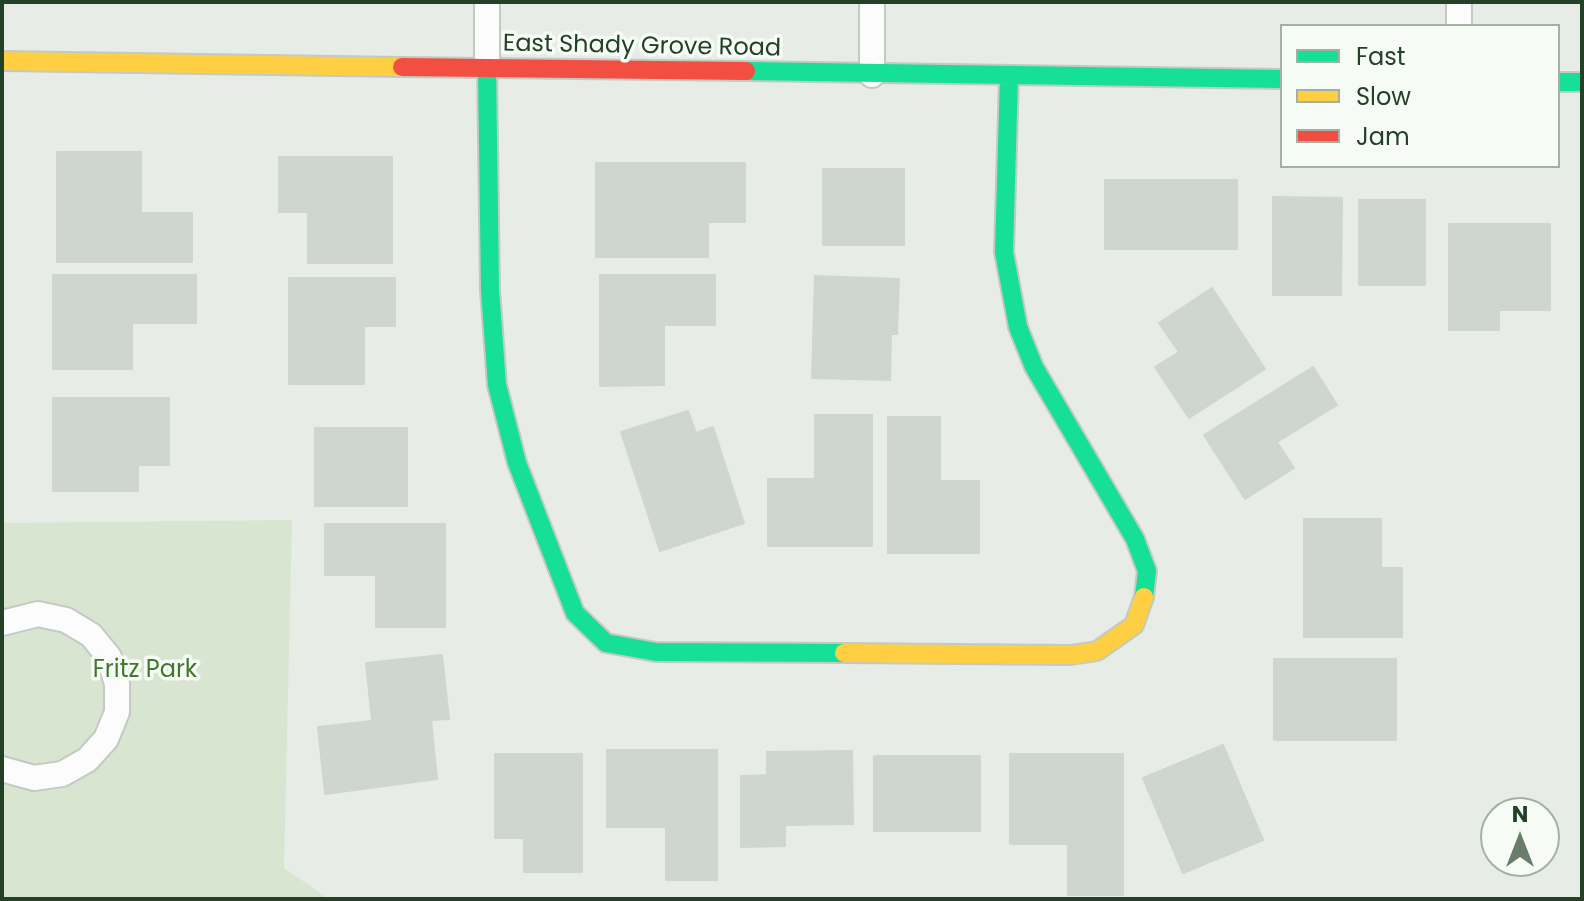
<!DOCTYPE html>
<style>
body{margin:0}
#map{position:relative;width:1584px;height:901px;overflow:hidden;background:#e7ece7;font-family:Poppins,sans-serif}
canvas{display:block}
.frame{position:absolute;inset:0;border:4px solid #234126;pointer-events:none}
.legend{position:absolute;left:1280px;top:24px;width:280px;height:144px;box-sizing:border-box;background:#f7fbf6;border:2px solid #a2b1a3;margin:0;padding:10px 14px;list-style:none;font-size:24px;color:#234126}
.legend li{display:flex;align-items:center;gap:16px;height:40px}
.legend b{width:40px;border:2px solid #a2b1a3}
.north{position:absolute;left:1480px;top:797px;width:80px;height:80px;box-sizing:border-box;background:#f7fbf6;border:2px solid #a2b1a3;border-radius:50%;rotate:0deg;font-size:22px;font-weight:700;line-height:32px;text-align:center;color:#234126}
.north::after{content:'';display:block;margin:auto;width:28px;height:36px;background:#687d6a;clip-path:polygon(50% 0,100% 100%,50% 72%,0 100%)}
</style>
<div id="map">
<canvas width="1584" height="901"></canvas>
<div class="frame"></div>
<ul class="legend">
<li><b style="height:10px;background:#16e098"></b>Fast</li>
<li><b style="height:10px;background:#ffcf43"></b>Slow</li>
<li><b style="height:10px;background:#f24e42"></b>Jam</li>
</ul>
<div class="north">N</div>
</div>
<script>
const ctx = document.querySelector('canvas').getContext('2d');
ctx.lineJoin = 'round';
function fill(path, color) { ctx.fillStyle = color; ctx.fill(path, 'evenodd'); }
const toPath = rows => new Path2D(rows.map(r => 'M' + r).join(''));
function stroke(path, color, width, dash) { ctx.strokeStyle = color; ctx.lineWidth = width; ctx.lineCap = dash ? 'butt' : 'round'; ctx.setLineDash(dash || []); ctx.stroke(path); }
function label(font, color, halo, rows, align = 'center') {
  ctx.font = font + ' Poppins,sans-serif'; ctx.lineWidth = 7; ctx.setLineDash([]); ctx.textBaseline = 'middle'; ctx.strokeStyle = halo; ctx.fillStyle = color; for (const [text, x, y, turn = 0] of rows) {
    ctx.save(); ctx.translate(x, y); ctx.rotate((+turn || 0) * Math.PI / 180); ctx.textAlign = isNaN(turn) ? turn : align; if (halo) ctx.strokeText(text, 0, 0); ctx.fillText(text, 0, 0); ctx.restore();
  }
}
fill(toPath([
 [292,520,284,868,329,899,2,899,2,523]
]), '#d8e5d0');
const building = toPath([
 [57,152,141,152,141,213,192,213,192,262,57,262,57,152],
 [279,157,392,157,392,263,308,263,308,212,279,212,279,157],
 [596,163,745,163,745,222,708,222,708,257,596,257,596,163],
 [823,169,904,169,904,245,823,245,823,169],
 [1105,180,1237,180,1237,249,1105,249,1105,180],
 [1273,197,1342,198,1341,295,1273,295,1273,197],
 [1359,200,1425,200,1425,285,1359,285,1359,200],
 [1449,224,1550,224,1550,310,1499,310,1499,330,1449,330,1449,224],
 [53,275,196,275,196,323,132,323,132,369,53,369,53,275],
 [600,275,715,275,715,325,664,325,664,385,600,386,600,275],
 [815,276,899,279,897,334,891,334,890,380,812,378,815,276],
 [289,278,395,278,395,326,364,326,364,384,289,384,289,278],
 [1212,288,1265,369,1189,418,1155,367,1179,352,1159,323,1212,288],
 [1313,367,1337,405,1277,442,1294,468,1245,499,1204,435,1313,367],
 [53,398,169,398,169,465,138,465,138,491,53,491,53,398],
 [688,411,696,433,713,427,744,523,660,551,621,432,688,411],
 [815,415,872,415,872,546,768,546,768,479,815,479,815,415],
 [888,417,940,417,940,481,979,481,979,553,888,553,888,417],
 [315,428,407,428,407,506,315,506,315,428],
 [1304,519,1381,519,1381,568,1402,568,1402,637,1304,637,1304,519],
 [325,524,445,524,445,627,376,627,376,575,325,575,325,524],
 [442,655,449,719,431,720,437,779,325,794,318,727,372,721,366,663,442,655],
 [1274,659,1396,659,1396,740,1274,740,1274,659],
 [1223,745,1263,840,1183,873,1143,778,1223,745],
 [607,750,717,750,717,880,666,880,666,827,607,827,607,750],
 [852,751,853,824,785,825,785,846,741,847,741,776,767,775,767,752,852,751],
 [495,754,582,754,582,872,524,872,524,838,495,838,495,754],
 [1010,754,1123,754,1123,895,1068,895,1068,844,1010,844,1010,754],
 [874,756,980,756,980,831,874,831,874,756]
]);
fill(building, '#cfd5d0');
stroke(building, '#d0d5d0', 2);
const lane = toPath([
 [487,2,487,68],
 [872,2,872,75],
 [1459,2,1459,26],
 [2,623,38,614,66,620,91,635,109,657,117,684,117,712,106,739,87,760,62,774,34,778,2,769]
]);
const fast = toPath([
 [487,68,490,290,497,385,517,463,575,613,606,643,656,652,844,653],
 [746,71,1282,79],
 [1009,76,1004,252,1018,327,1034,367,1135,539,1147,571,1144,597],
 [1558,82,1582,82]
]);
const slow = toPath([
 [2,61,402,67],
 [844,653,1071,655,1097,651,1134,625,1144,597]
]);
const jam = toPath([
 [402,67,746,71]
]);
stroke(lane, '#c4c9c4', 28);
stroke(fast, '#c3cac3', 22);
stroke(slow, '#c3cac3', 22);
stroke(jam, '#c3cac3', 22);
stroke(lane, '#fbfcfb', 24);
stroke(fast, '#16e098', 18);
stroke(slow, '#ffcf43', 18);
stroke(jam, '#f24e42', 18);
label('24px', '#234126', '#f7fbf6', [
 ["East Shady Grove Road",642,47,1]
]);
label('24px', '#41792c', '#f7fbf6', [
 ["Fritz Park",145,671]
]);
</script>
